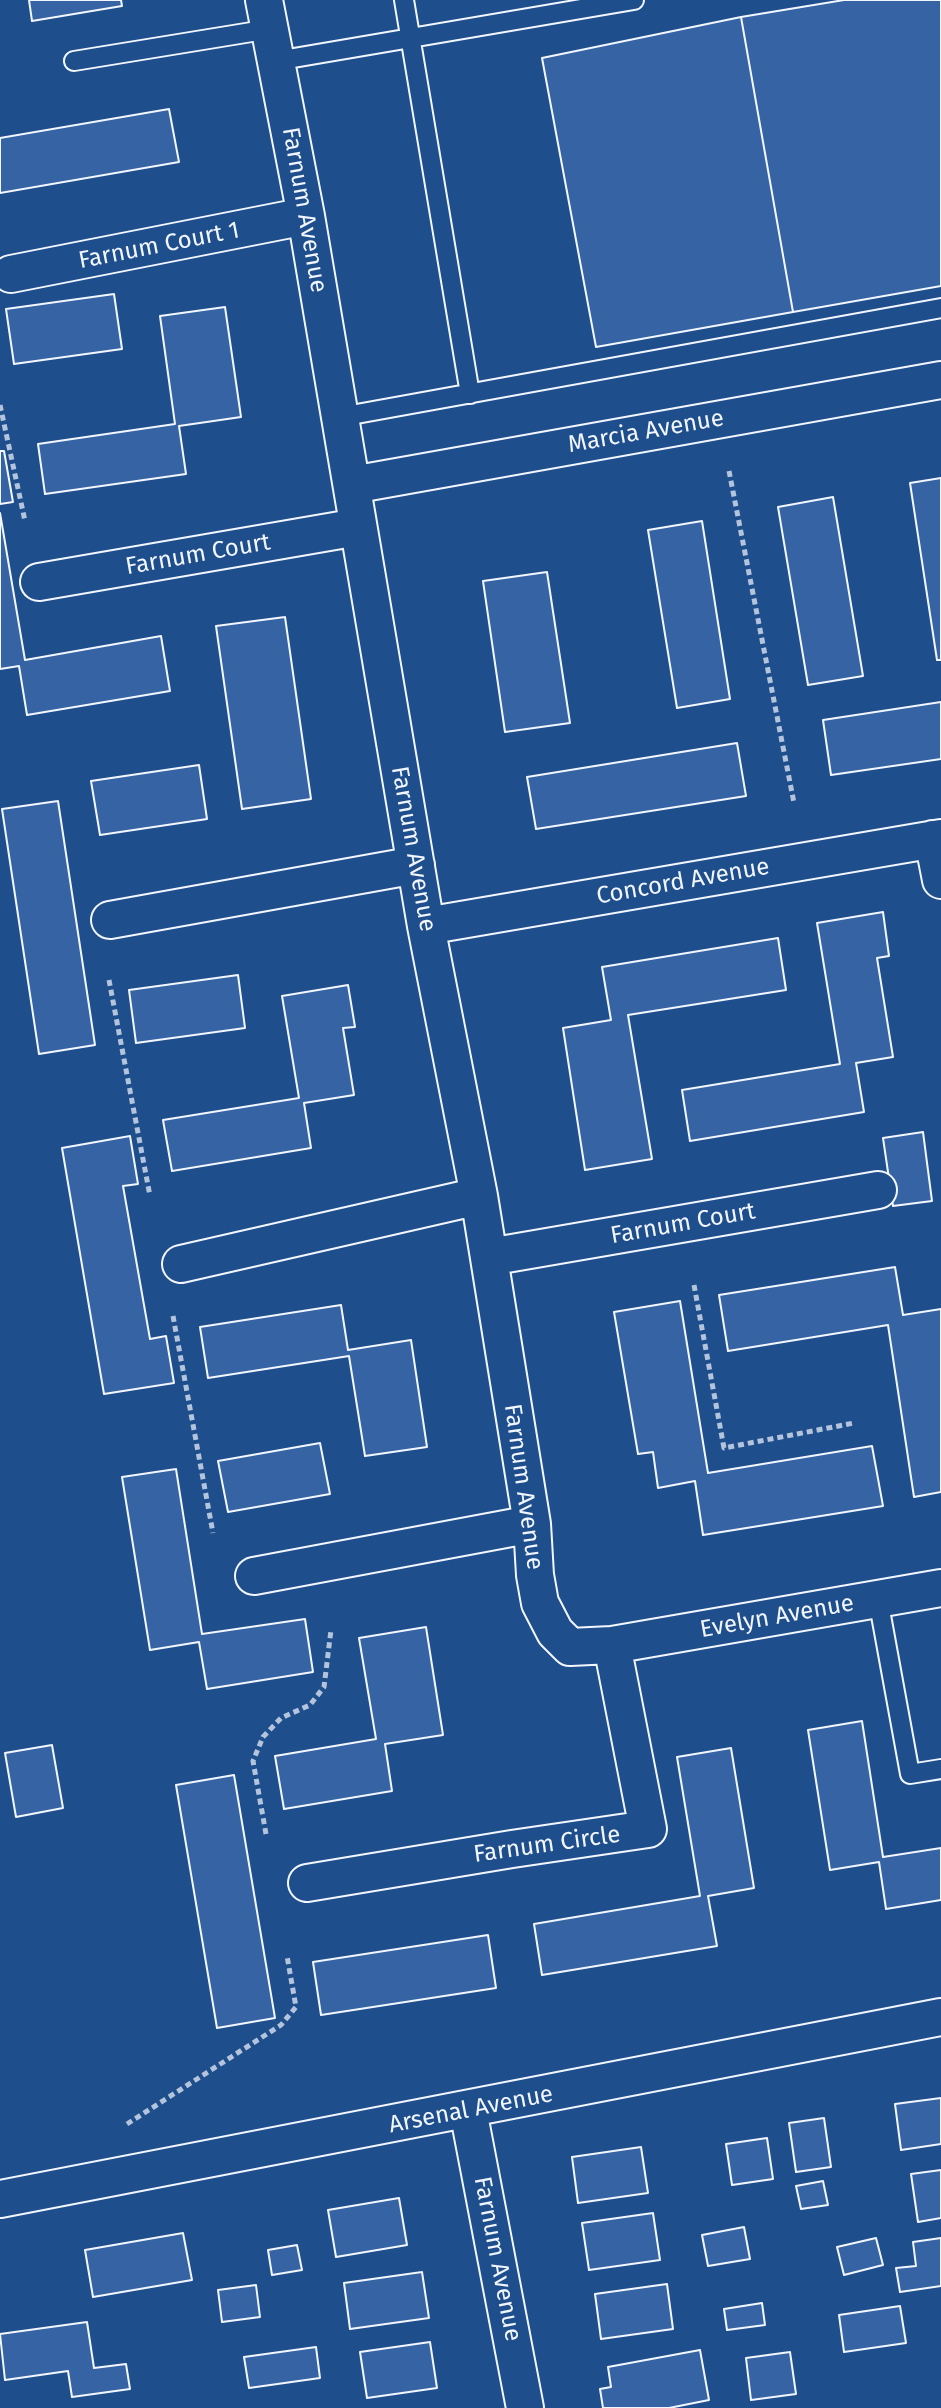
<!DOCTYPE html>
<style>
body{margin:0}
canvas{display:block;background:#1f4e8c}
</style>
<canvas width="941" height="2408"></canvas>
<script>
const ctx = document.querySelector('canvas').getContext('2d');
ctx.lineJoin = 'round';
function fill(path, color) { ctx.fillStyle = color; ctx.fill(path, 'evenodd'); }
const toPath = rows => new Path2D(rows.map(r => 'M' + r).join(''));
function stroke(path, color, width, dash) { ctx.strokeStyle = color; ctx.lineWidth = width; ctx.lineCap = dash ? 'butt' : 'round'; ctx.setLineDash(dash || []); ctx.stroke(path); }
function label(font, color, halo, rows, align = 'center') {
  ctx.font = font + ' "Fira Sans",sans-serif'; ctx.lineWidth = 6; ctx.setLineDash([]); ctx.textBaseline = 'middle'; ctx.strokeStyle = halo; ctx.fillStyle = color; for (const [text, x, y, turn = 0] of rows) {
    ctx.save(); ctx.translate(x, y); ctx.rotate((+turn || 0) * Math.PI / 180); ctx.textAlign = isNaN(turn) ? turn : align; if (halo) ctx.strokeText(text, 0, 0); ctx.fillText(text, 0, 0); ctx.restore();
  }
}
const building = toPath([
 [29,0,121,0,122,6,32,21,29,0],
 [844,0,941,0,941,286,793,312,741,17,844,0],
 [741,17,793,312,596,347,542,58,741,17],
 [169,109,179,162,0,193,0,138,169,109],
 [114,294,122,349,14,364,6,309,114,294],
 [225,307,241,417,179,426,186,474,45,494,38,444,175,424,160,316,225,307],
 [0,451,4,451,13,502,0,504,0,451],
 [941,478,941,660,937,660,910,483,941,478],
 [833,497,863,676,808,685,778,507,833,497],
 [0,513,25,660,161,636,170,691,27,715,19,666,0,669,0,513],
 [702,521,730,699,677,708,648,530,702,521],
 [547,572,570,723,505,732,483,581,547,572],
 [285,617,311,799,242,809,216,626,285,617],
 [941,702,941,759,831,775,823,720,941,702],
 [737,743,746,796,536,829,527,777,737,743],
 [199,765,207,819,100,835,91,781,199,765],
 [58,801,95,1045,39,1054,2,809,58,801],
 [883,912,889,956,877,958,893,1057,856,1063,864,1112,690,1141,682,1090,840,1064,817,923,883,912],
 [778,938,786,990,628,1015,652,1159,585,1170,563,1028,611,1020,602,967,778,938],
 [238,975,245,1028,136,1043,129,990,238,975],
 [348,985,355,1027,343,1028,354,1095,304,1103,311,1148,172,1171,163,1120,299,1098,282,996,348,985],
 [923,1132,932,1201,893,1206,883,1138,923,1132],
 [130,1136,138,1184,123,1186,150,1339,166,1336,174,1383,104,1394,62,1148,130,1136],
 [895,1267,903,1315,941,1309,941,1492,914,1497,888,1325,728,1351,719,1295,895,1267],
 [680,1301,708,1473,872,1446,883,1506,703,1535,695,1481,658,1488,653,1452,638,1454,614,1312,680,1301],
 [341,1305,348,1350,411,1340,427,1447,365,1456,349,1356,208,1378,200,1327,341,1305],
 [320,1443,330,1494,228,1512,218,1461,320,1443],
 [176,1469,202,1634,305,1619,313,1672,207,1689,199,1642,150,1650,122,1477,176,1469],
 [426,1627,443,1735,385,1744,392,1791,284,1809,275,1756,376,1739,359,1638,426,1627],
 [862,1721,883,1857,941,1848,941,1900,886,1909,879,1862,830,1870,808,1730,862,1721],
 [52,1745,63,1808,16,1817,5,1753,52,1745],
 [731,1748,754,1888,708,1896,717,1946,542,1975,534,1924,700,1896,677,1757,731,1748],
 [234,1775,275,2018,217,2028,176,1785,234,1775],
 [488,1935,496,1988,321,2015,313,1962,488,1935],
 [941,2098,941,2144,901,2150,895,2104,941,2098],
 [824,2118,831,2167,796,2172,789,2123,824,2118],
 [767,2138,773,2179,732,2185,726,2144,767,2138],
 [641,2147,648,2193,578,2203,572,2157,641,2147],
 [941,2170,941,2218,918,2222,911,2174,941,2170],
 [823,2181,828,2205,801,2209,796,2186,823,2181],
 [399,2198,407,2245,336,2257,328,2210,399,2198],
 [653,2213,660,2260,589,2270,582,2223,653,2213],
 [744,2227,750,2259,708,2266,702,2235,744,2227],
 [183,2233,192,2280,93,2297,85,2250,183,2233],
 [876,2238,883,2265,844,2275,837,2247,876,2238],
 [941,2238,941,2286,900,2292,896,2268,916,2266,913,2242,941,2238],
 [297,2245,302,2270,272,2275,268,2250,297,2245],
 [422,2272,429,2318,350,2329,344,2283,422,2272],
 [667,2284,673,2329,601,2339,595,2294,667,2284],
 [256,2285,260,2317,222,2322,218,2290,256,2285],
 [762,2303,765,2325,727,2330,724,2309,762,2303],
 [900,2306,906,2343,844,2352,839,2315,900,2306],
 [87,2322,94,2368,126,2364,130,2389,72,2397,68,2371,5,2380,0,2334,87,2322],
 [430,2342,437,2388,367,2398,360,2352,430,2342],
 [316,2347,320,2378,249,2388,244,2357,316,2347],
 [700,2350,709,2400,669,2408,603,2408,600,2389,611,2387,608,2367,700,2350],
 [790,2352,796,2394,751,2400,746,2358,790,2352]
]);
fill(building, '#3563a3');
stroke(building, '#f2f6ff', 2);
const lane = toPath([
 [404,0,470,394],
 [74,61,270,29],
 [276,61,634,0],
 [340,417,941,308],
 [878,1599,910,1774,941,1769]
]);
const street = toPath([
 [264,0,306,216,426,926,479,1196,532,1524,535,1575,540,1603,555,1632,570,1647,612,1645,941,1588],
 [11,274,306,216],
 [352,485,941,380],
 [39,582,358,527],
 [933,839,941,880],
 [110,920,416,865],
 [426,926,941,838],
 [489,1257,878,1190],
 [181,1264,479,1196],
 [254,1576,532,1524],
 [307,1883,512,1849,648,1829,612,1645],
 [468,2110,525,2408],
 [0,2199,941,2017]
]);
stroke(lane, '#f2f6ff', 22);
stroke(street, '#f2f6ff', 40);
stroke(toPath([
 [0,405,25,521],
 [729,471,794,803],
 [109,980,150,1196],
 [694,1285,724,1448,854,1423],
 [173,1316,213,1533],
 [266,1834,253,1761,263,1737,281,1718,310,1705,324,1687,331,1630],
 [127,2124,281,2025,296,2007,287,1956]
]), '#b3c4dc', 5, [6, 4]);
stroke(lane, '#1f4e8c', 18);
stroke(street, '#1f4e8c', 36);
label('24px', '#f2f6ff', '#1f4e8c', [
 ["Farnum Avenue",304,210,80],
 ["Farnum Court 1",159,246,-11],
 ["Marcia Avenue",646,432,-10],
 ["Farnum Court",198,555,-10],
 ["Farnum Avenue",413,849,80],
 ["Concord Avenue",683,882,-10],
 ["Farnum Court",683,1224,-10],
 ["Farnum Avenue",523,1487,82],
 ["Evelyn Avenue",777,1617,-10],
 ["Farnum Circle",547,1845,-8],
 ["Arsenal Avenue",471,2110,-11],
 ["Farnum Avenue",497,2259,79]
]);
</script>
